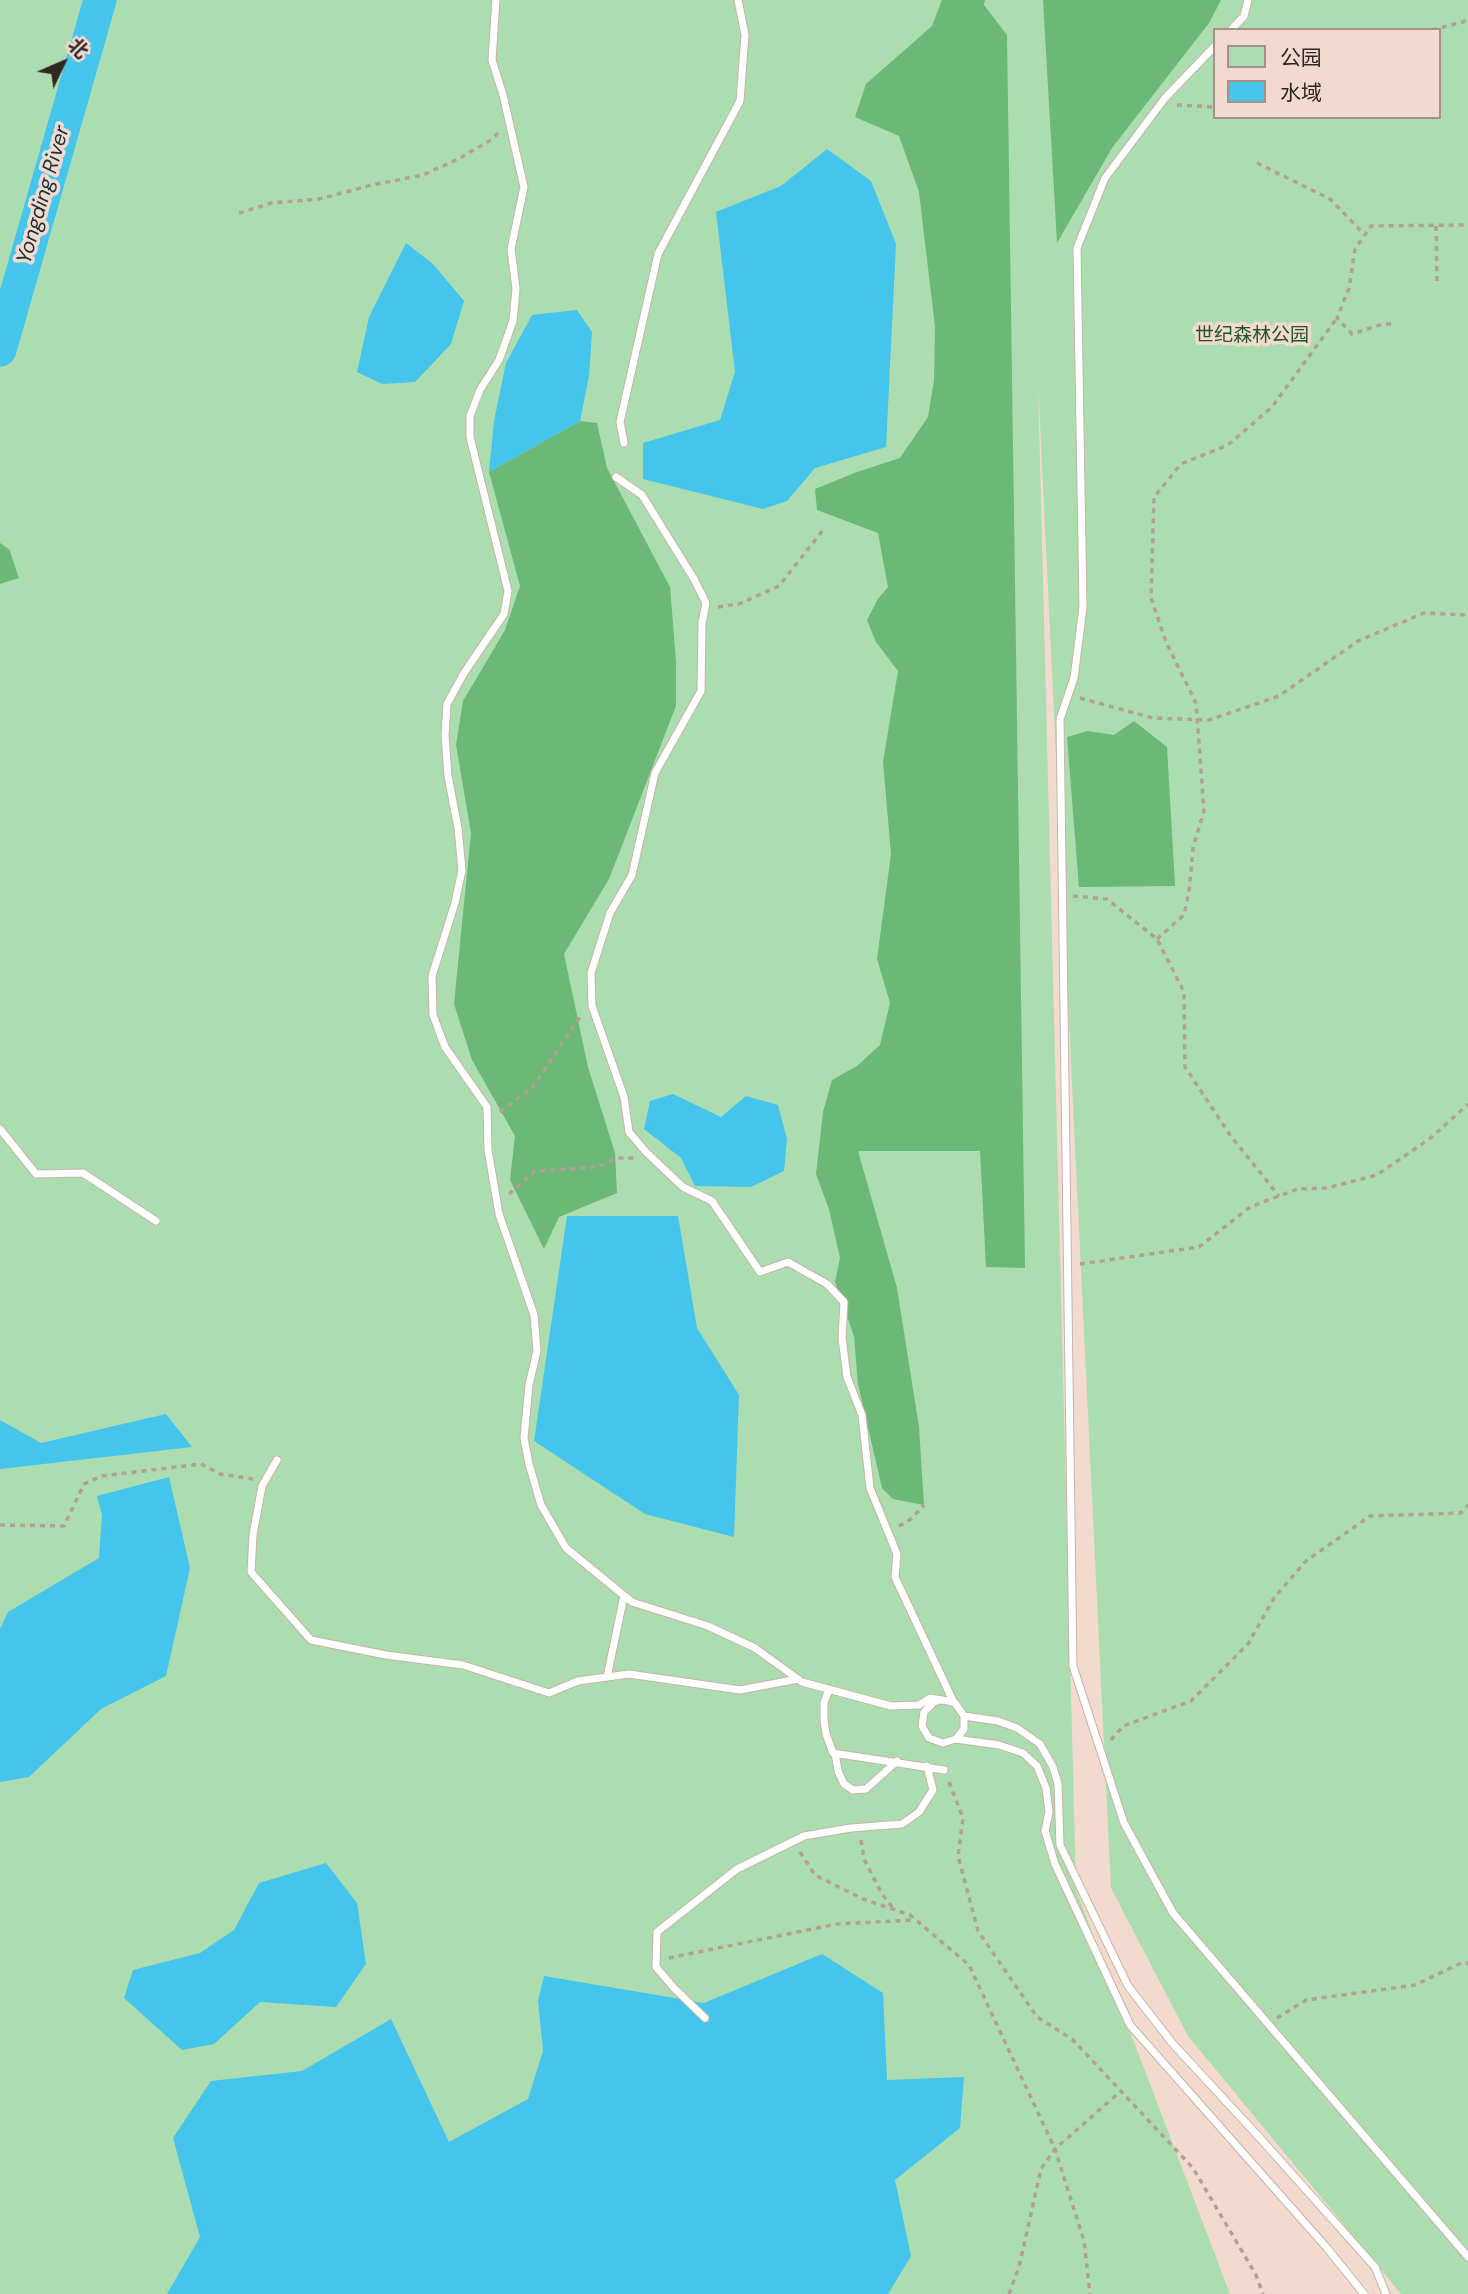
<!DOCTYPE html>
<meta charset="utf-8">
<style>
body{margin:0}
#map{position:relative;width:1468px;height:2294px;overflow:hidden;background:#f2dacf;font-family:"DM Sans","Noto Sans SC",sans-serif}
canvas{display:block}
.legend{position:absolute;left:1213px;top:28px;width:228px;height:91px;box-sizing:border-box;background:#f2dacf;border:2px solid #a4928a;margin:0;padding:9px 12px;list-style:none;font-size:21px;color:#302723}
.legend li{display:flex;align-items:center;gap:14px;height:35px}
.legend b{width:35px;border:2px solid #a4928a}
.north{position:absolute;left:28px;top:28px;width:70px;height:70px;-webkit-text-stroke:5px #f2dacf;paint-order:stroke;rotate:46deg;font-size:19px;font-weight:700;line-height:28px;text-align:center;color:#302723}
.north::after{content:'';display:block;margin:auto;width:24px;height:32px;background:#302723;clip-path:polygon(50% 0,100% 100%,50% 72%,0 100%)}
</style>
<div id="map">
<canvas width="1468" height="2294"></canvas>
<ul class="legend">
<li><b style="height:19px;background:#abddb0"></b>公园</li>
<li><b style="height:19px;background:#45c4ec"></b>水域</li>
</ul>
<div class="north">北</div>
</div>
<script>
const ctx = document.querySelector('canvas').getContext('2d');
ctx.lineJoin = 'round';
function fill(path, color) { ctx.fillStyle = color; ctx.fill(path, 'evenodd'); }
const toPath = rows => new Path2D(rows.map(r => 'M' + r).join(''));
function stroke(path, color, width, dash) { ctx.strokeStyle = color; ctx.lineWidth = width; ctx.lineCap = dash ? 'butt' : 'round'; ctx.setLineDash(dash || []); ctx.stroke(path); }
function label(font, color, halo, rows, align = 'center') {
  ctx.font = font + ' "DM Sans","Noto Sans SC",sans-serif'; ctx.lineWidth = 7; ctx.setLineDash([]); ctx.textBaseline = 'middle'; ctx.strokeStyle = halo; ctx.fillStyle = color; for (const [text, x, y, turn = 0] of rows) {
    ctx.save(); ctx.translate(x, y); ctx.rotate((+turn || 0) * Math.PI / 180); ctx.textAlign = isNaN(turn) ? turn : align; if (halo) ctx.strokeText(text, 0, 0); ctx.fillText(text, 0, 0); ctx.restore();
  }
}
fill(toPath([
 [0,0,1468,0,1468,2294,1401,2294,1188,2036,1111,1888,1038,383,1076,1890,1230,2294,0,2294],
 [1214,30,1438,30,1438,117,1214,117]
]), '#abddb0');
fill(toPath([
 [942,0,985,0,984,5,1007,35,1025,1268,986,1267,980,1151,858,1151,897,1288,919,1427,924,1505,893,1499,882,1488,858,1384,854,1336,835,1282,840,1258,829,1209,816,1174,823,1112,832,1080,857,1066,880,1045,890,1003,877,959,891,854,883,762,898,671,876,642,867,620,878,599,888,587,878,533,817,510,815,489,857,472,900,458,928,417,934,380,935,327,919,192,899,136,855,117,866,84,932,26],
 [1043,0,1221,0,1209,23,1112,148,1057,243],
 [580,421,597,423,607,468,670,587,676,661,676,706,609,879,564,954,588,1067,615,1153,617,1193,559,1217,544,1249,510,1180,515,1136,472,1060,454,1004,471,833,456,745,463,701,505,630,520,586,489,472],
 [0,543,9,549,19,578,0,584],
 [1134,721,1167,747,1175,886,1079,887,1067,737,1087,731,1114,735]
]), '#6bb877');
fill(toPath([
 [827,149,871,181,896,244,886,447,815,468,787,501,763,509,643,479,643,443,720,420,735,372,716,212,781,186],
 [406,243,433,264,464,301,451,344,415,382,382,384,357,372,369,317],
 [577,310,592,332,589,376,580,421,489,472,494,421,506,363,532,315],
 [673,1094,721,1117,746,1096,778,1105,787,1139,784,1171,751,1187,695,1186,681,1158,644,1129,650,1101],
 [567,1216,678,1216,697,1328,739,1395,734,1537,645,1514,534,1441],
 [166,1414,192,1447,0,1469,0,1420,41,1443],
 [169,1477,190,1568,166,1676,101,1709,29,1777,0,1782,0,1629,8,1612,99,1558,102,1515,97,1496],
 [326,1863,357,1903,366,1964,336,2007,260,2002,214,2044,182,2050,124,1998,133,1970,200,1953,234,1930,259,1883],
 [822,1954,883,1993,887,2080,964,2077,960,2128,895,2180,911,2256,888,2294,167,2294,200,2237,173,2138,211,2081,302,2071,391,2019,449,2142,528,2099,543,2051,538,2001,544,1976,704,2003]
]), '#45c4ec');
stroke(toPath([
 [0,350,100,0]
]), '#45c4ec', 33);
const service = toPath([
 [496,0,492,60,503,95,524,187,511,249,516,289,513,321,499,360,480,390,470,416,470,437,508,591,504,614,464,673,447,704,445,735,448,776,458,828,462,870,455,903,432,976,433,1015,445,1047,487,1107,488,1150,499,1214,534,1315,537,1351,529,1385,524,1438,529,1464,541,1505,566,1548,632,1602,708,1626,755,1648,802,1682,891,1706,919,1705,930,1698,948,1701,955,1703,964,1716,964,1729,956,1739,943,1743,929,1738,922,1726,924,1712,934,1702,941,1700],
 [1231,30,1244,16,1248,0],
 [1214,47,1165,98,1105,178,1077,248,1083,607,1074,678,1060,719,1073,1666,1124,1823,1173,1913,1468,2257],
 [624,443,620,422,658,254,740,101,745,35,738,0],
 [616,477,642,495,694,579,706,603,702,623,701,691,655,773,632,875,610,913,591,973,592,1006,624,1097,629,1132,646,1152,683,1187,712,1201,760,1272,788,1262,827,1284,844,1302,842,1338,847,1377,862,1415,870,1488,897,1554,895,1577,954,1703],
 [0,1129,36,1174,83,1173,156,1221],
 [277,1460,262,1486,253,1535,251,1572,311,1640,386,1655,463,1665,549,1693,578,1681,629,1674,740,1690,798,1679],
 [607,1677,624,1596],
 [829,1689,824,1703,824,1720,826,1734,833,1753,944,1770],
 [964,1716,998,1721,1017,1728,1040,1744,1053,1767,1058,1784,1060,1845,1128,1986,1173,2044,1259,2137,1375,2267,1386,2294],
 [956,1739,999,1745,1023,1753,1037,1766,1046,1788,1049,1812,1045,1831,1055,1864,1130,2025,1327,2248,1364,2294],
 [835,1753,838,1771,844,1784,853,1790,866,1789,897,1761],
 [705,2018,674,1988,656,1967,657,1932,737,1869,804,1836,851,1828,902,1824,919,1812,933,1790,927,1766]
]);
stroke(service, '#c9b3a7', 9);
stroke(toPath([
 [1432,30,1463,22,1468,18],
 [1177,105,1214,107],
 [1257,163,1330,199,1365,235],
 [239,213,272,203,319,199,372,185,423,175,458,159,491,140,500,131],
 [1436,226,1437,284],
 [1391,324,1383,324,1352,334,1337,318,1349,288,1355,249,1371,226,1468,225],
 [718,607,739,604,779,586,823,530],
 [1080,698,1153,718,1209,720,1279,696,1358,641,1424,613,1468,615],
 [1073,896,1107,899,1157,939,1184,992,1185,1067,1230,1135,1279,1196],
 [1157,939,1184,915,1189,892,1193,848,1204,811,1196,703,1166,642,1151,598,1154,497,1181,464,1228,445,1272,407,1337,318],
 [500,1112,533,1087,582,1014],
 [509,1194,535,1171,597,1167,618,1158,637,1158],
 [1080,1264,1199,1247,1250,1207,1298,1189,1327,1188,1377,1175,1432,1137,1468,1104],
 [0,1525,64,1526,84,1484,102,1476,201,1464,220,1474,253,1479],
 [899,1526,911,1519,924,1505],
 [1111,1740,1123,1726,1191,1701,1248,1644,1274,1598,1306,1561,1370,1516,1461,1513,1468,1505],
 [949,1782,963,1818,958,1856,978,1931,1037,2017,1072,2039,1193,2168,1256,2275,1263,2294],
 [861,1840,864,1859,882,1894,893,1908],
 [800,1852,815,1875,863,1899,910,1915,969,1965,1055,2149,1084,2241,1090,2294],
 [669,1958,837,1924,915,1920],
 [1277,2018,1306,2000,1415,1985,1461,1963,1468,1963],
 [1009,2294,1019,2267,1041,2169,1055,2149,1121,2091]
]), '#b29f97', 3.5, [5, 5]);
stroke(service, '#fff', 7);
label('19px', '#1e5529', '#f2dacf', [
 ["世纪森林公园",1252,336]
]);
label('italic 21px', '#1a2f37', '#f2dacf', [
 ["Yongding River",44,195,-74]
]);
</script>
